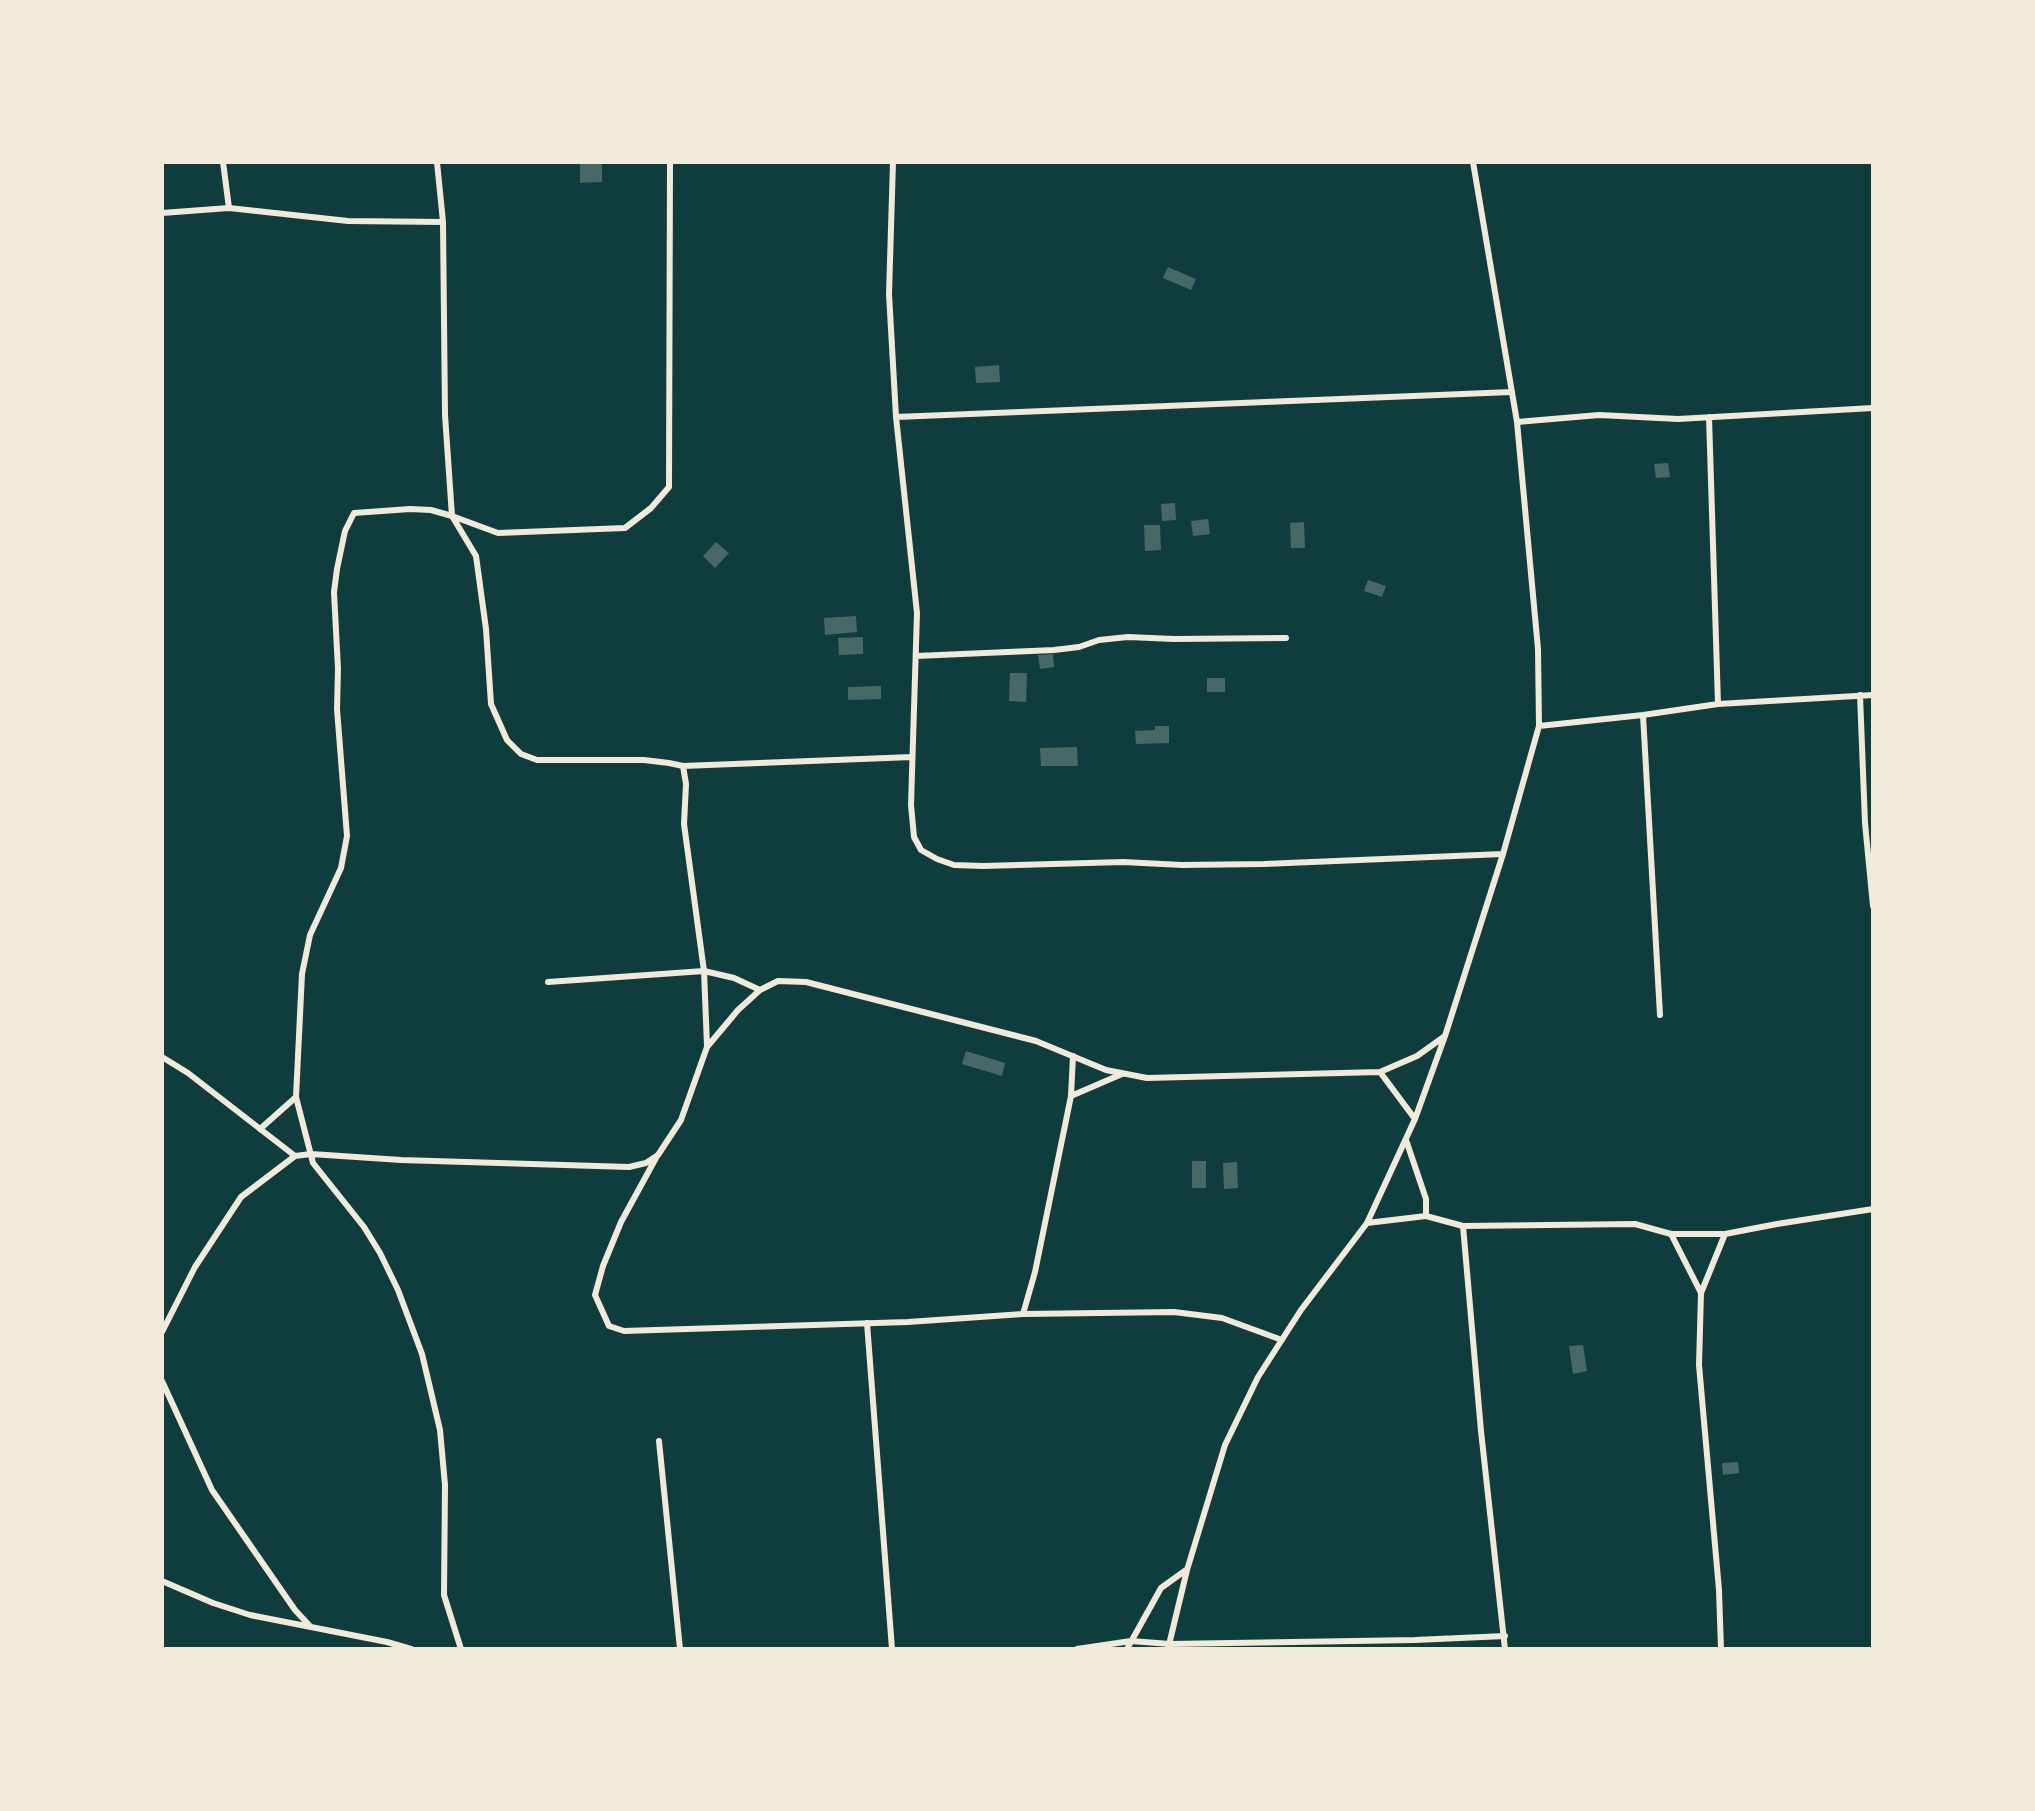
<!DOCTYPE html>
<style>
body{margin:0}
#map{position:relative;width:2035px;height:1811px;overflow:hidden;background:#0f3d3e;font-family:Overpass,sans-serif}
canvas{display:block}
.frame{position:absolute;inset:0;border:164px solid #f1e9da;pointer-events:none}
</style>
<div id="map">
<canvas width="2035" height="1811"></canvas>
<div class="frame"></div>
</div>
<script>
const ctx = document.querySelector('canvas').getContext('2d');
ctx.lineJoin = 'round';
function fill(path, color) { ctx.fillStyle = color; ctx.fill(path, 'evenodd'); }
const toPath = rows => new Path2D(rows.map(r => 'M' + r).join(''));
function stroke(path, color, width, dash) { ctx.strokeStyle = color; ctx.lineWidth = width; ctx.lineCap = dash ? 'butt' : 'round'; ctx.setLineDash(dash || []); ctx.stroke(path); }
fill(toPath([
 [580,162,602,162,602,182,580,183],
 [1168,267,1196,279,1191,290,1163,278],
 [999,365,1000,382,976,383,975,367],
 [1668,463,1670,477,1656,478,1654,464],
 [1175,503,1176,520,1162,521,1161,504],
 [1208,519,1210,534,1193,536,1191,521],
 [1304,522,1305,548,1291,548,1290,523],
 [1144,525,1160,525,1161,550,1145,551],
 [716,542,729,553,715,568,703,556],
 [1368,580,1386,586,1382,597,1364,591],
 [856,616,857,632,825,635,824,618],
 [863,637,863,654,839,655,838,638],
 [1053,654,1054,667,1040,669,1038,655],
 [1010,673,1027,673,1026,702,1009,701],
 [1207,678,1225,678,1225,692,1207,692],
 [881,686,881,699,848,700,848,687],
 [1155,726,1169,726,1169,743,1136,744,1135,731,1155,730],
 [1077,747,1078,766,1041,766,1040,748],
 [966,1051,1005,1063,1002,1076,962,1064],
 [1192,1161,1206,1161,1206,1188,1192,1188],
 [1237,1162,1238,1188,1224,1189,1223,1163],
 [1583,1345,1587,1371,1573,1374,1569,1346],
 [1738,1462,1739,1473,1723,1475,1722,1463]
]), '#486865');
stroke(toPath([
 [223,162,229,208,348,221,443,222],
 [437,162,443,222,445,415,452,516,431,510,410,509,354,513,345,531,337,569,334,592,338,669,337,709,347,836,341,868,310,935,302,974,296,1097,313,1163,364,1227,380,1253,398,1290,422,1354,440,1430,445,1485,444,1595,461,1649],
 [893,162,889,294,896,417,917,613,911,805,914,837,921,850,937,859,954,865,983,866,1123,862,1182,865,1264,864,1503,854],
 [162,213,229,208],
 [896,417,1512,392],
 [1709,417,1718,704],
 [1517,422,1599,415,1678,419,1873,408],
 [452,516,476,556,486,629,491,704,507,740,521,754,537,760,644,760,669,763,683,766,912,757],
 [452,516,498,533,625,528,651,508,669,487,670,162],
 [916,656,1054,650,1079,647,1099,640,1128,637,1174,639,1286,638],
 [1860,695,1865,823,1873,906],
 [1643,715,1660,1015],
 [1539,726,1643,715,1718,704,1873,695],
 [683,766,686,784,684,824,704,971,707,1046],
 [548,982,704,971,734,978,760,990],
 [162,1057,188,1073,295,1156,311,1154,401,1160,629,1167,646,1163,658,1155,681,1120,707,1047,738,1010,760,990,778,981,806,982,1036,1041,1106,1070,1147,1078,1380,1072,1417,1056,1445,1036],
 [1380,1072,1415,1119],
 [1071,1096,1122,1074],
 [260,1129,296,1097],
 [1406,1140,1426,1199,1426,1216],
 [656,1158,621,1222,603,1266,595,1295,609,1326,624,1331,908,1322,1023,1314,1174,1312,1222,1318,1282,1340],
 [1367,1223,1426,1216,1463,1226,1635,1224,1671,1234,1725,1234,1777,1224,1873,1209],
 [1463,1226,1481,1431,1505,1649],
 [1671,1234,1701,1293],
 [1023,1314,1035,1272,1071,1096,1073,1056],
 [867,1323,892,1649],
 [162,1332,195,1267,241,1197,295,1156],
 [162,1381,212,1490,295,1610,309,1625],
 [659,1441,680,1649],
 [162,1581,213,1603,250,1615,387,1642,411,1649],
 [1077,1649,1131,1641,1170,1644,1415,1640,1505,1636],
 [1127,1649,1161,1588,1186,1570],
 [1168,1649,1187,1570,1225,1445,1258,1377,1301,1310,1367,1223,1415,1119,1445,1036,1503,854,1539,726,1538,649,1517,422,1473,162],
 [1721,1649,1719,1590,1699,1365,1701,1293,1725,1234]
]), '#f1e9da', 6);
</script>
